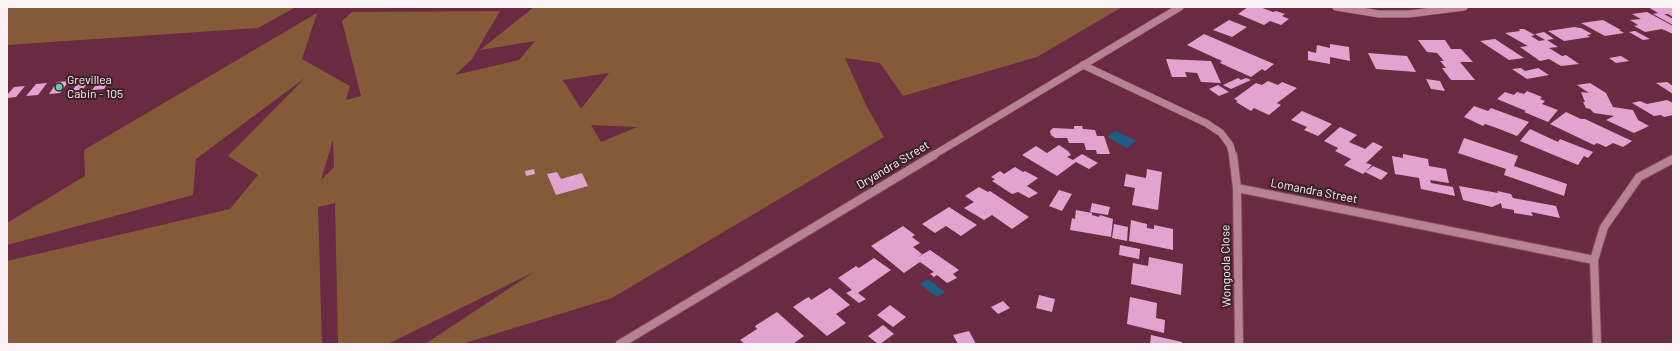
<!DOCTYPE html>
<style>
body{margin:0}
#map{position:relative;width:1680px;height:351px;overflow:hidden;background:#692a42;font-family:Barlow,sans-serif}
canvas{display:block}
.frame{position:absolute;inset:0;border:8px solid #faf2f4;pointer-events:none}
</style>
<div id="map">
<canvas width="1680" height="351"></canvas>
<div class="frame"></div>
</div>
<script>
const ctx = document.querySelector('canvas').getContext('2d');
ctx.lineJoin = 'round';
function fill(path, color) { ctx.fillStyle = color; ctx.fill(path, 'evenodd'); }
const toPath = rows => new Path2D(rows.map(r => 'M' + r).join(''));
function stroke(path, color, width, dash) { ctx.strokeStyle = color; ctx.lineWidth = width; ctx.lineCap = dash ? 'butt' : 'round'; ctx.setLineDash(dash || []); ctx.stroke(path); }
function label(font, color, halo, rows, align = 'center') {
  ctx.font = font + ' Barlow,sans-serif'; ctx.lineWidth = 4; ctx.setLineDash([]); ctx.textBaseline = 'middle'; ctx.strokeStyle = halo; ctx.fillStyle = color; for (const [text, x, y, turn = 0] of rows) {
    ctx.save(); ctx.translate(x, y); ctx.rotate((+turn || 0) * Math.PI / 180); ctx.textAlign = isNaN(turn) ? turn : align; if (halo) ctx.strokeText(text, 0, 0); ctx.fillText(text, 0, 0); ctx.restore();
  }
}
fill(toPath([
 [7,7,296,7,258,28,7,45],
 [534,7,1122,7,1037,57,903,96,880,63,845,58,866,105,884,137,612,298,462,344,425,344,534,272,388,344,338,344,335,203,318,207,322,344,7,344,7,261,230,209,258,175,228,156,305,78,196,159,193,195,7,245,7,223,85,176,84,150,317,13,302,59,350,86,346,100,361,96,342,21,352,12,500,11,472,59,455,75,519,60,535,41,480,50],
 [609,73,581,109,563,80],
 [591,125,637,127,601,142],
 [333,140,334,167,321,180]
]), '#845a39');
fill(toPath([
 [1116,131,1136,141,1127,148,1107,137],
 [928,279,945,292,937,297,920,284]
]), '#1c5f84');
fill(toPath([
 [1248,7,1260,7,1273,12,1276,11,1285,14,1282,16,1289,19,1281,25,1270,21,1264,25,1238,14],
 [1648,7,1673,7,1673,17,1668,14,1664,14,1673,19,1673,25,1653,14,1658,13],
 [1647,12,1673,26,1673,34,1662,29,1645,32,1634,26,1638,25,1630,20,1641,19,1632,14],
 [1229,20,1247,27,1232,37,1213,30],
 [1603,20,1621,30,1619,30,1624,33,1605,36,1581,23],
 [1574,27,1581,28,1592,34,1587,35,1590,37,1564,41,1548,31],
 [1519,29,1524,29,1535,35,1531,36,1539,41,1545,40,1535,34,1544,32,1554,39,1547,40,1558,47,1549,48,1562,56,1566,55,1579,64,1561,66,1549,59,1540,61,1520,47,1528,46,1505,33,1520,31],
 [1635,31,1650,39,1643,40,1629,32],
 [1204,34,1274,64,1265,71,1262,69,1251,77,1220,63,1222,61,1187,45],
 [1495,39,1524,58,1509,60,1480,41],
 [1418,40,1445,40,1451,49,1461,49,1473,62,1460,62,1475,80,1451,80,1442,68,1446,68,1440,61,1444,61,1437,53,1427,52],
 [1330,44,1349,47,1350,61,1330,57,1330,64,1308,60,1308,51,1316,53,1317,45,1330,48],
 [1368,53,1407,56,1416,72,1376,69],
 [1621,56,1629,61,1616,63,1609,58],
 [1166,59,1211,61,1221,83,1201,82,1197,73,1185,72,1187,77,1172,77],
 [1521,68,1525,71,1538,68,1549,75,1527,79,1512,69],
 [111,78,104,89,92,90,101,79],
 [1238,78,1241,80,1246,78,1251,80,1231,89,1223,85],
 [90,79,82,91,71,92,80,80],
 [1426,79,1440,81,1445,91,1431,89],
 [69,81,60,93,49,94,57,82],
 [1268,81,1278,85,1282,82,1297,88,1277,103,1281,105,1269,115,1254,108,1251,111,1236,102,1238,101,1234,99,1256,83,1262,85],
 [1667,82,1673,86,1673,94,1656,83],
 [47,83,38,95,26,96,36,84],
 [1590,83,1606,93,1613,107,1633,110,1638,120,1649,126,1634,133,1606,120,1614,116,1594,113,1590,109,1586,108,1583,102,1585,102,1581,92,1589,93,1577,85],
 [1218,85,1229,92,1219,96,1209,89],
 [25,86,16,97,7,98,7,95,14,87],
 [1527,91,1542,97,1540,99,1545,101,1542,104,1558,110,1548,122,1524,112,1526,111,1497,99,1505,92,1514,95,1517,92,1524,94],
 [1667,100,1673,103,1673,115,1664,117,1661,115,1654,116,1632,103,1640,101,1647,104],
 [1474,106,1488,111,1491,108,1529,122,1517,136,1494,127,1485,124,1483,126,1464,117],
 [1302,111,1332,124,1318,136,1304,130,1307,127,1291,120],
 [1566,112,1581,119,1585,119,1632,141,1623,147,1613,143,1606,147,1597,143,1594,145,1550,124],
 [1074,126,1082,126,1083,129,1095,130,1097,136,1104,136,1110,154,1097,154,1096,150,1086,150,1084,143,1069,143,1067,138,1055,138,1051,135,1050,131,1053,128,1074,129],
 [1340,127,1357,135,1349,142,1365,149,1373,142,1383,147,1366,163,1372,165,1363,174,1344,165,1351,159,1335,151,1338,148,1324,141],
 [1530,129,1558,142,1560,139,1593,152,1588,158,1584,156,1578,165,1520,141],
 [1464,138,1518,156,1514,166,1567,184,1564,196,1504,175,1506,169,1458,153],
 [1059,145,1068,151,1071,155,1067,157,1073,160,1082,154,1098,163,1089,169,1076,162,1057,176,1022,155,1036,146,1047,153],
 [1403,154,1428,159,1429,166,1446,169,1449,183,1430,180,1431,183,1453,187,1455,196,1421,189,1419,178,1395,174,1392,156,1403,158],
 [1373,166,1388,173,1381,180,1365,172],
 [1015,167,1023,172,1025,171,1038,178,1027,186,1038,193,1029,198,1018,192,1012,194,992,181,995,179,991,177,1000,171,1004,174],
 [534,169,535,174,526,176,525,171],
 [1147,169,1162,172,1158,210,1132,205,1135,188,1124,186,1126,174,1146,178],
 [557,172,561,179,582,173,588,186,556,195,547,174],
 [1459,186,1498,193,1497,191,1511,194,1513,198,1556,206,1560,218,1531,212,1533,216,1514,213,1514,210,1502,208,1501,203,1492,207,1463,200],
 [979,187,988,192,990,191,1029,217,1012,229,992,215,984,220,964,208,974,202,965,196],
 [1059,190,1072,194,1062,211,1049,206],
 [1092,203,1110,207,1108,215,1090,212],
 [949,207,977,225,961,236,946,226,935,233,922,224],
 [1076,210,1092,213,1092,215,1099,217,1100,215,1113,219,1111,237,1070,230,1072,218,1075,219],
 [1131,220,1147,224,1147,228,1154,229,1154,225,1173,229,1173,250,1129,241],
 [1114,224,1128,227,1127,241,1112,238],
 [903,226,915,235,912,237,920,243,913,247,922,254,918,257,930,250,959,270,953,274,957,278,947,283,937,275,934,277,930,274,934,272,920,262,904,273,871,246],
 [1120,245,1140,249,1139,259,1119,255],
 [1149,257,1183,264,1181,295,1131,284,1133,263,1148,266],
 [874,258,891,270,858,293,866,299,859,303,846,293,852,290,838,278,856,266,859,268],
 [830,288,850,305,836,314,846,323,827,336,793,307,805,299,809,297,811,300],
 [1039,295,1055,299,1052,312,1036,308],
 [1130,297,1157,303,1156,318,1165,320,1164,333,1127,324],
 [1003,301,1010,308,998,314,991,307],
 [890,305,906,317,893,327,877,315],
 [777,312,804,336,793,344,745,344,740,340,757,329,755,326],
 [883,325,894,334,880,344,878,344,868,336],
 [969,331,976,344,958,344,953,335],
 [1151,335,1182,342,1182,344,1150,344]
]), '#e1a4ce');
const minorFar1 = toPath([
 [1336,7,1379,14,1409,14,1464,7],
 [1083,65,1206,123,1221,133,1230,145,1233,156]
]);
const minor = toPath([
 [1233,155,1237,188,1239,344],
 [1237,188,1594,260],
 [1597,344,1594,260,1604,227,1639,177,1673,159]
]);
const tertiaryFar1 = toPath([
 [932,156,1180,7]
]);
const tertiary = toPath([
 [620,344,934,155]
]);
stroke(minorFar1, '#804a5e', 8);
stroke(minor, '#804a5e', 10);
stroke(tertiaryFar1, '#804a5e', 8);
stroke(tertiary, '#804a5e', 10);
stroke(minorFar1, '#b78393', 7);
stroke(minor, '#b78393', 8);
stroke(tertiaryFar1, '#b78393', 7);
stroke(tertiary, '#b78393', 8);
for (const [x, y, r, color] of [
 [59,87,4,"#5eceb8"]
]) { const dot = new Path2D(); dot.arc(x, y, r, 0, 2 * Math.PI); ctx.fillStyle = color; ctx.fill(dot); stroke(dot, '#3c1f29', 1.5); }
label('12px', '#faf2f4', '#3c1f29', [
 ["Grevillea",67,80],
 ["Cabin - 105",67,94]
], 'left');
label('12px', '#faf2f4', '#3c1f29', [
 ["Dryandra Street",893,165,-31],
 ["Lomandra Street",1314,191,11],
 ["Wongoola Close",1226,266,-91]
]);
</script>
